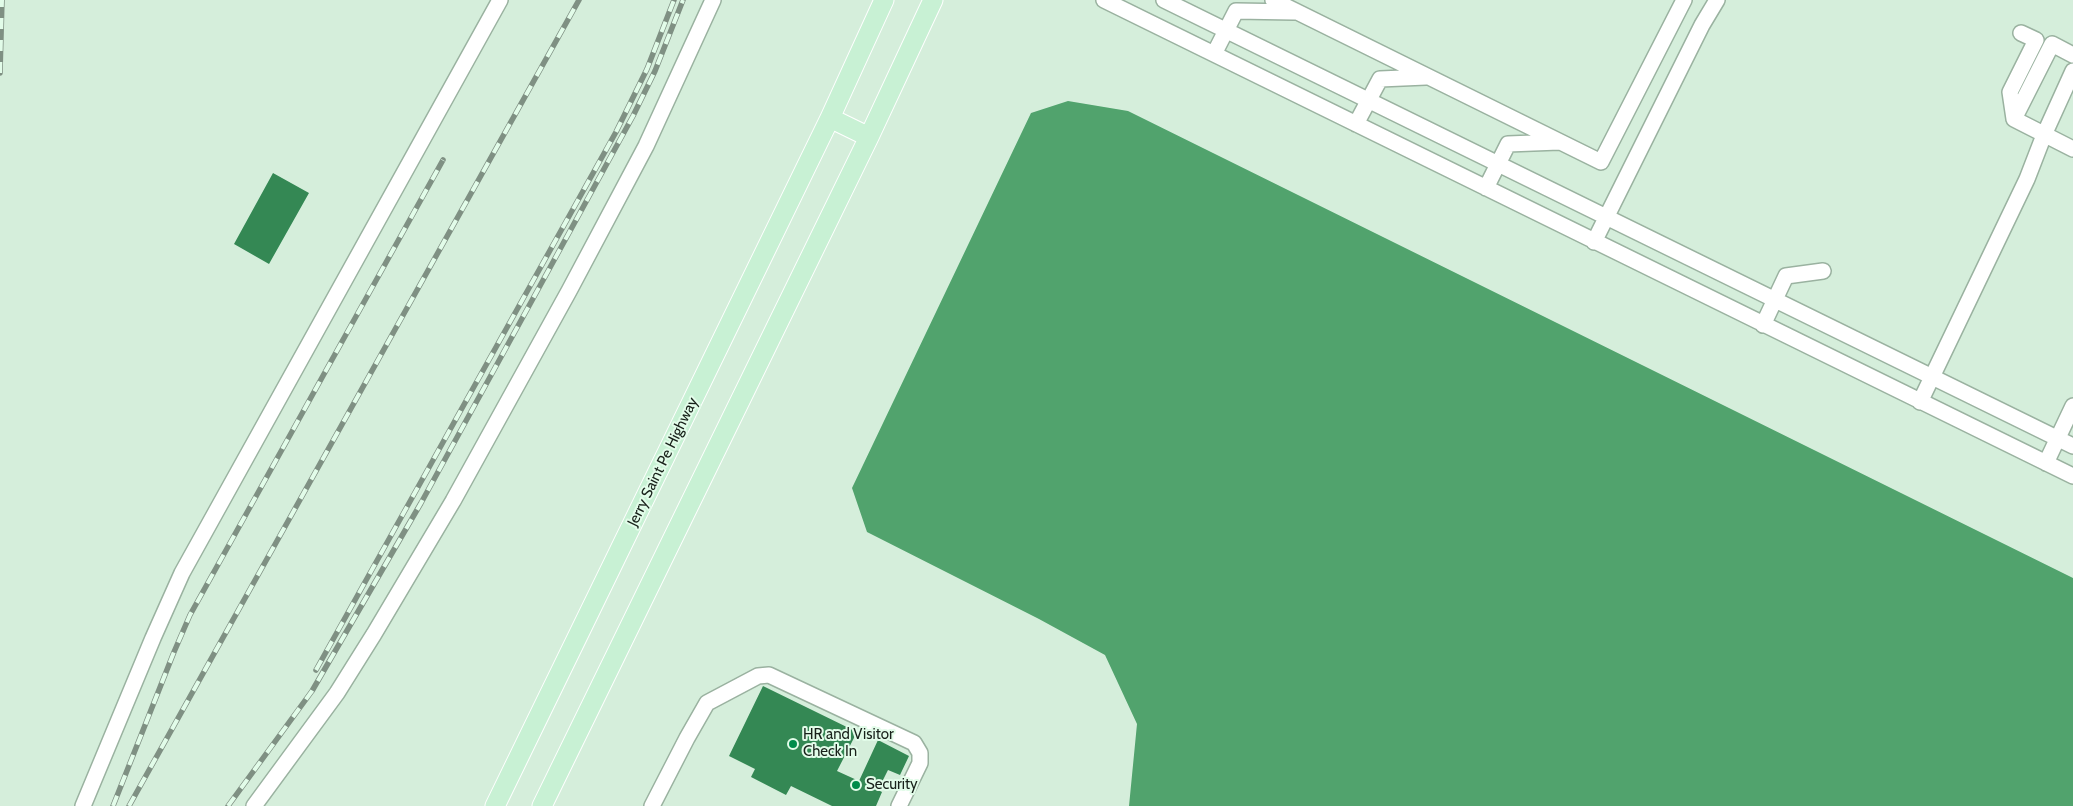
<!DOCTYPE html>
<style>
body{margin:0}
canvas{display:block;background:#d5eedb}
</style>
<canvas width="2073" height="806"></canvas>
<script>
const ctx = document.querySelector('canvas').getContext('2d');
ctx.lineJoin = 'round';
function fill(path, color) { ctx.fillStyle = color; ctx.fill(path, 'evenodd'); }
const toPath = rows => new Path2D(rows.map(r => 'M' + r).join(''));
function stroke(path, color, width, dash) { ctx.strokeStyle = color; ctx.lineWidth = width; ctx.lineCap = dash ? 'butt' : 'round'; ctx.setLineDash(dash || []); ctx.stroke(path); }
function label(font, color, halo, rows, align = 'center') {
  ctx.font = font + ' Cabin,sans-serif'; ctx.lineWidth = 4; ctx.setLineDash([]); ctx.textBaseline = 'middle'; ctx.strokeStyle = halo; ctx.fillStyle = color; for (const [text, x, y, turn = 0] of rows) {
    ctx.save(); ctx.translate(x, y); ctx.rotate((+turn || 0) * Math.PI / 180); ctx.textAlign = isNaN(turn) ? turn : align; if (halo) ctx.strokeText(text, 0, 0); ctx.fillText(text, 0, 0); ctx.restore();
  }
}
fill(toPath([
 [1068,101,1128,111,2073,578,2073,806,1129,806,1137,724,1105,655,1039,619,867,532,852,488,1031,113]
]), '#51a36d');
fill(toPath([
 [273,173,309,193,269,264,234,244],
 [763,686,857,732,837,771,859,781,878,740,909,756,900,775,888,770,878,790,882,792,876,806,832,806,791,786,786,795,751,777,755,769,729,756]
]), '#348854');
const minor = toPath([
 [1104,0,2073,476],
 [1164,0,2073,446],
 [1273,0,1601,162,1684,0],
 [1214,54,1236,11,1294,12],
 [2073,55,2052,44,2014,119,2073,149],
 [2014,119,2010,92,2036,40,2021,33],
 [1356,124,1380,79,1426,77],
 [1486,188,1508,144,1559,142],
 [1594,242,1702,25,1717,0],
 [1763,325,1786,276,1823,271],
 [1920,402,2027,179,2044,135,2073,71],
 [2046,463,2073,406],
 [83,806,153,638,182,573,500,0],
 [254,806,337,693,374,634,453,501,569,291,646,146,713,0],
 [652,806,687,738,707,703,758,676,769,675,914,743,920,753,920,763,899,806]
]);
const major = toPath([
 [830,118,869,137],
 [495,806,830,118,884,0],
 [542,806,869,137,933,0]
]);
stroke(minor, '#9ab2a0', 18);
stroke(major, '#fff', 21);
stroke(minor, '#fff', 15);
stroke(major, '#c8f1d4', 19);
const rail = toPath([
 [0,73,2,0],
 [316,670,616,132,647,69,674,0],
 [113,806,174,652,190,615,443,160],
 [129,806,579,0],
 [228,806,312,691,421,503,633,116,655,71,683,0]
]);
stroke(rail, '#7f9083', 5.5);
stroke(rail, '#e2fce9', 4, [11]);
for (const [x, y, r, color] of [
 [793,744,5,"#008c4a"],
 [856,785,5,"#008c4a"]
]) { const dot = new Path2D(); dot.arc(x, y, r, 0, 2 * Math.PI); ctx.fillStyle = color; ctx.fill(dot); stroke(dot, '#e2fce9', 2); }
label('15px', '#18211a', '#e2fce9', [
 ["Jerry Saint Pe Highway",663,462,-64]
]);
label('15px', '#18211a', '#e2fce9', [
 ["HR and Visitor",803,735],
 ["Check In",803,752],
 ["Security",866,785]
], 'left');
</script>
